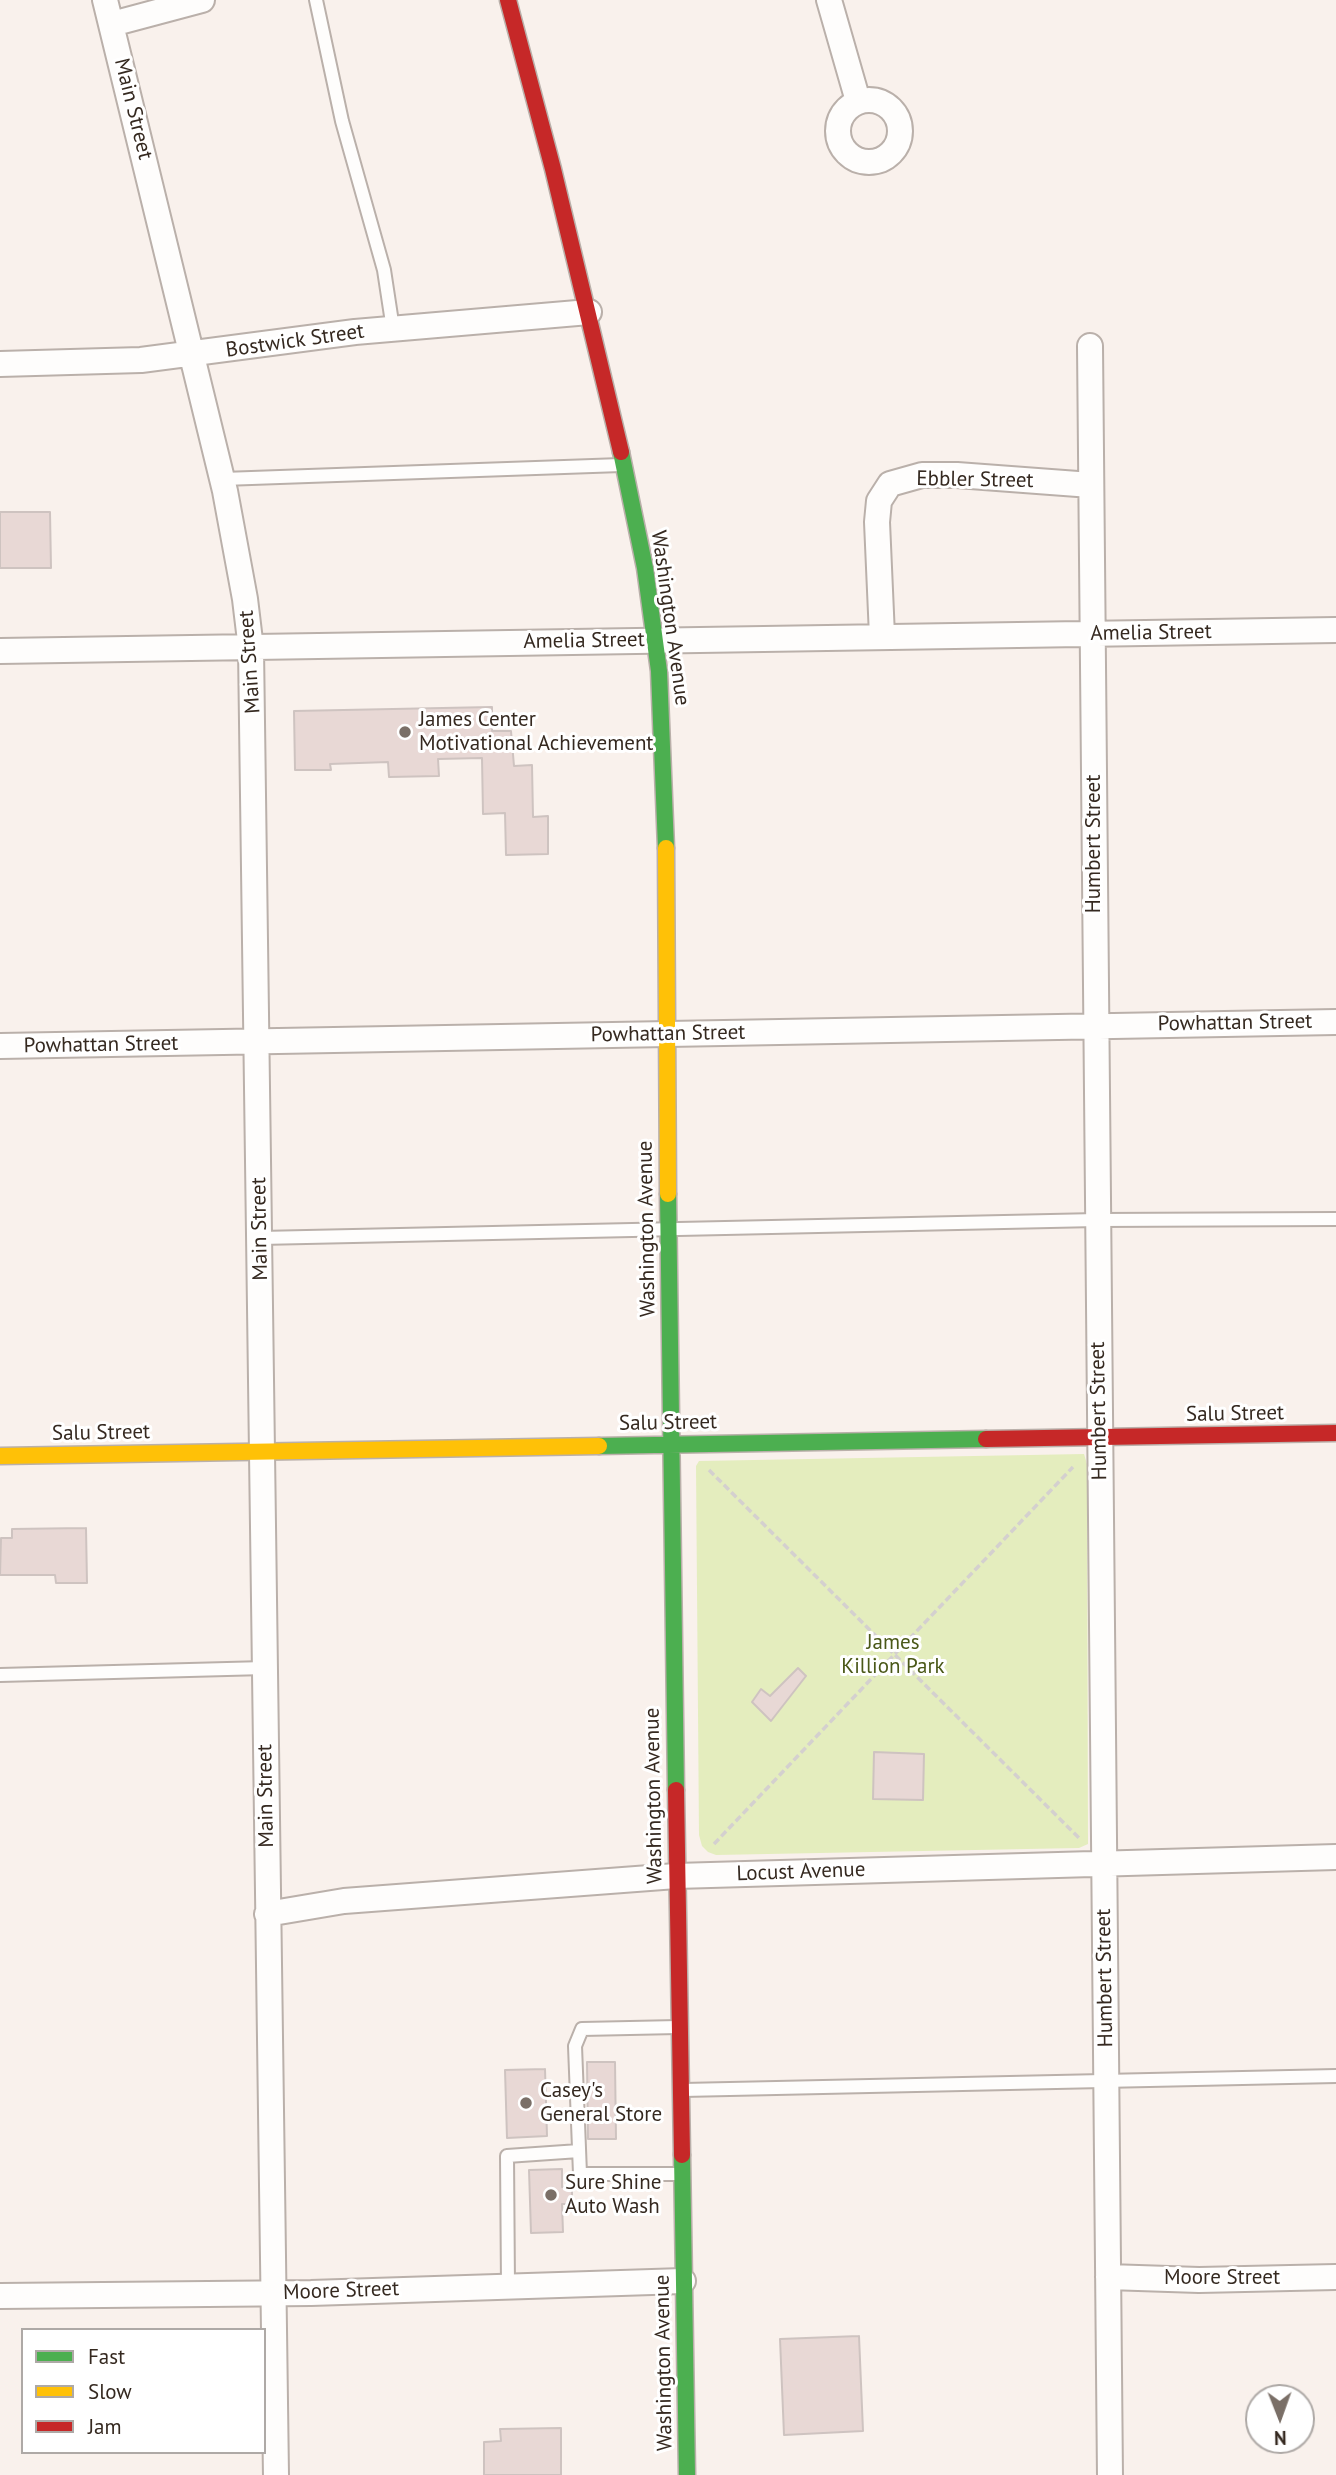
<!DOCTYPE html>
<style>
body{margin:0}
#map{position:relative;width:1336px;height:2475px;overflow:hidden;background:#f9f1ec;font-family:"PT Sans",sans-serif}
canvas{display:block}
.legend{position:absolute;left:21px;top:2328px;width:245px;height:126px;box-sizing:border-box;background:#fff;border:2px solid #aea9a6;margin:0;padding:9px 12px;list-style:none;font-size:21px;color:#352920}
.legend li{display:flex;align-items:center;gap:14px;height:35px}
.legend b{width:35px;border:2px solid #aea9a6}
.north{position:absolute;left:1245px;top:2384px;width:70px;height:70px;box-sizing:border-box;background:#fff;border:2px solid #aea9a6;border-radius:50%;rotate:179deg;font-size:19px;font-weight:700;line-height:28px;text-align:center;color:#352920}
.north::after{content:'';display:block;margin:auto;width:24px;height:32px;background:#7a6f67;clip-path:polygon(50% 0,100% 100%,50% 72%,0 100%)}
</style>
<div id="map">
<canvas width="1336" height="2475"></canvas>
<ul class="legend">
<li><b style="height:9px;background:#4caf50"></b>Fast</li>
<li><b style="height:9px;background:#ffc107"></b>Slow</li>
<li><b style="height:9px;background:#c62828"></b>Jam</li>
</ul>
<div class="north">N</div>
</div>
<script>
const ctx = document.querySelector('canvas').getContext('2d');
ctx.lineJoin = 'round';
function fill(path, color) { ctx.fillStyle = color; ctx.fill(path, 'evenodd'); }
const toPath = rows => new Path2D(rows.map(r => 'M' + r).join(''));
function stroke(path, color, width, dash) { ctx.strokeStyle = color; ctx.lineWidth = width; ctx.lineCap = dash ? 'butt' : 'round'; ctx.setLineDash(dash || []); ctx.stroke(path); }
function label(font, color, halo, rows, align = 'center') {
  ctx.font = font + ' "PT Sans",sans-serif'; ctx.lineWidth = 6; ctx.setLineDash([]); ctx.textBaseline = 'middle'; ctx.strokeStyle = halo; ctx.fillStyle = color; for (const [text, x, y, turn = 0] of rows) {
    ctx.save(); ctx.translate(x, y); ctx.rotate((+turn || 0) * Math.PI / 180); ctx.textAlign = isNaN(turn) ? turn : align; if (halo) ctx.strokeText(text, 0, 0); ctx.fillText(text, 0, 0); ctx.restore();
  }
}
fill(toPath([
 [1084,1454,1087,1464,1088,1844,1079,1848,716,1855,708,1852,702,1846,699,1835,696,1466,699,1461]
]), '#e4edbe');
const building = toPath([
 [0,512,50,512,51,568,0,568,0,512],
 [492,707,492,731,511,731,514,766,532,765,533,817,548,816,548,854,506,855,505,813,483,814,482,758,438,759,439,776,389,777,388,762,330,764,331,770,295,770,294,711,492,707],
 [86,1528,87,1583,56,1583,55,1575,0,1575,1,1538,12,1538,12,1529,86,1528],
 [798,1668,806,1676,771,1721,752,1702,761,1689,770,1696,798,1668],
 [874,1752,924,1754,923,1800,873,1799,874,1752],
 [587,2062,615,2062,616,2139,588,2139,587,2062],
 [545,2069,547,2136,507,2138,505,2070,545,2069],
 [562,2169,562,2187,572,2186,572,2204,562,2204,563,2232,531,2233,529,2170,562,2169],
 [859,2336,863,2431,784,2435,780,2339,859,2336],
 [561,2428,561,2475,484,2475,484,2442,501,2441,500,2429,561,2428]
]);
fill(building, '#e8d8d5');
stroke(building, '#cec3c0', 2);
const lane = toPath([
 [316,0,342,121,384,270,393,329],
 [223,479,621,465],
 [260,1238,1097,1220,1336,1219],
 [0,1675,265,1668],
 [678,2027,582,2029,575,2046,580,2174,680,2174],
 [683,2090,1336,2076],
 [508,2286,507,2156,579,2151]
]);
const street = toPath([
 [105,0,225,491,245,599,251,649,276,2475],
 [829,0,858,101],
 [112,24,202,0],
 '838 131a31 31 0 1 1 62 0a31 31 0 1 1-62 0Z',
 [1090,346,1110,2475],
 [0,364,141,360,355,332,589,312],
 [882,636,877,522,879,501,890,484,922,475,957,475,1091,485],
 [0,651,1336,630],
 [0,1046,1336,1022],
 [267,1914,344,1901,676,1876,1336,1857],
 [1108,2277,1199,2280,1336,2277],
 [0,2296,311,2293,683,2281]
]);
const fast = toPath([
 [621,452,645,568,659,671,666,848],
 [668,1194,676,1790],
 [599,1446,986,1439],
 [682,2155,687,2475]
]);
const slow = toPath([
 [666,848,668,1194],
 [0,1456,599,1446]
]);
const jam = toPath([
 [508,0,553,169,621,452],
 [986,1439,1336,1433],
 [676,1790,682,2155]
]);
stroke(lane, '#bab0aa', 16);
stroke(street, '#bab0aa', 28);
stroke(fast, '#bab0aa', 19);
stroke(slow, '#bab0aa', 19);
stroke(jam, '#bab0aa', 19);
stroke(toPath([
 [709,1470,1080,1839],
 [714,1844,1073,1467]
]), '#d4d0cf', 3.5, [7, 3.5]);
stroke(lane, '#fefdfc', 12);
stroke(street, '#fefdfc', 24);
stroke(fast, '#4caf50', 16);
stroke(slow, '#ffc107', 16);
stroke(jam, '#c62828', 16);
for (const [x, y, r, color] of [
 [405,732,7,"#7a6f67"],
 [526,2103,7,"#7a6f67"],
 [551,2195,7,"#7a6f67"]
]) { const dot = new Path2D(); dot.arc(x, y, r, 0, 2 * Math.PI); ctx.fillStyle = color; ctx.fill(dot); stroke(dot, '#fff', 2.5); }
label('21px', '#352920', '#fff', [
 ["Main Street",133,109,76],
 ["Bostwick Street",295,341,-8],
 ["Ebbler Street",975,480,1],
 ["Washington Avenue",670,618,82],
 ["Amelia Street",1151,633,-1],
 ["Amelia Street",584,641,-1],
 ["Main Street",250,662,-94],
 ["Humbert Street",1094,844,-90],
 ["Powhattan Street",1235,1023,-1],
 ["Powhattan Street",668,1034,-1],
 ["Powhattan Street",101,1045,-1],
 ["Main Street",260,1229,-91],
 ["Washington Avenue",647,1229,-91],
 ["Humbert Street",1099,1411,-91],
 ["Salu Street",1235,1414,-1],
 ["Salu Street",668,1423,-1],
 ["Salu Street",101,1433,-1],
 ["Main Street",266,1796,-91],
 ["Washington Avenue",654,1796,-91],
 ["Locust Avenue",801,1872,-2],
 ["Humbert Street",1105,1978,-91],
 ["Moore Street",1222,2278],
 ["Moore Street",341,2291,-2],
 ["Washington Avenue",664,2363,-91]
]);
label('21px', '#352920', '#fff', [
 ["James Center",419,720],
 ["Motivational Achievement",419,744],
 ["Casey's",540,2091],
 ["General Store",540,2115],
 ["Sure Shine",565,2183],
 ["Auto Wash",565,2207]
], 'left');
label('21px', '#4a5818', '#fff', [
 ["James",893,1643],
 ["Killion Park",893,1667]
]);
</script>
